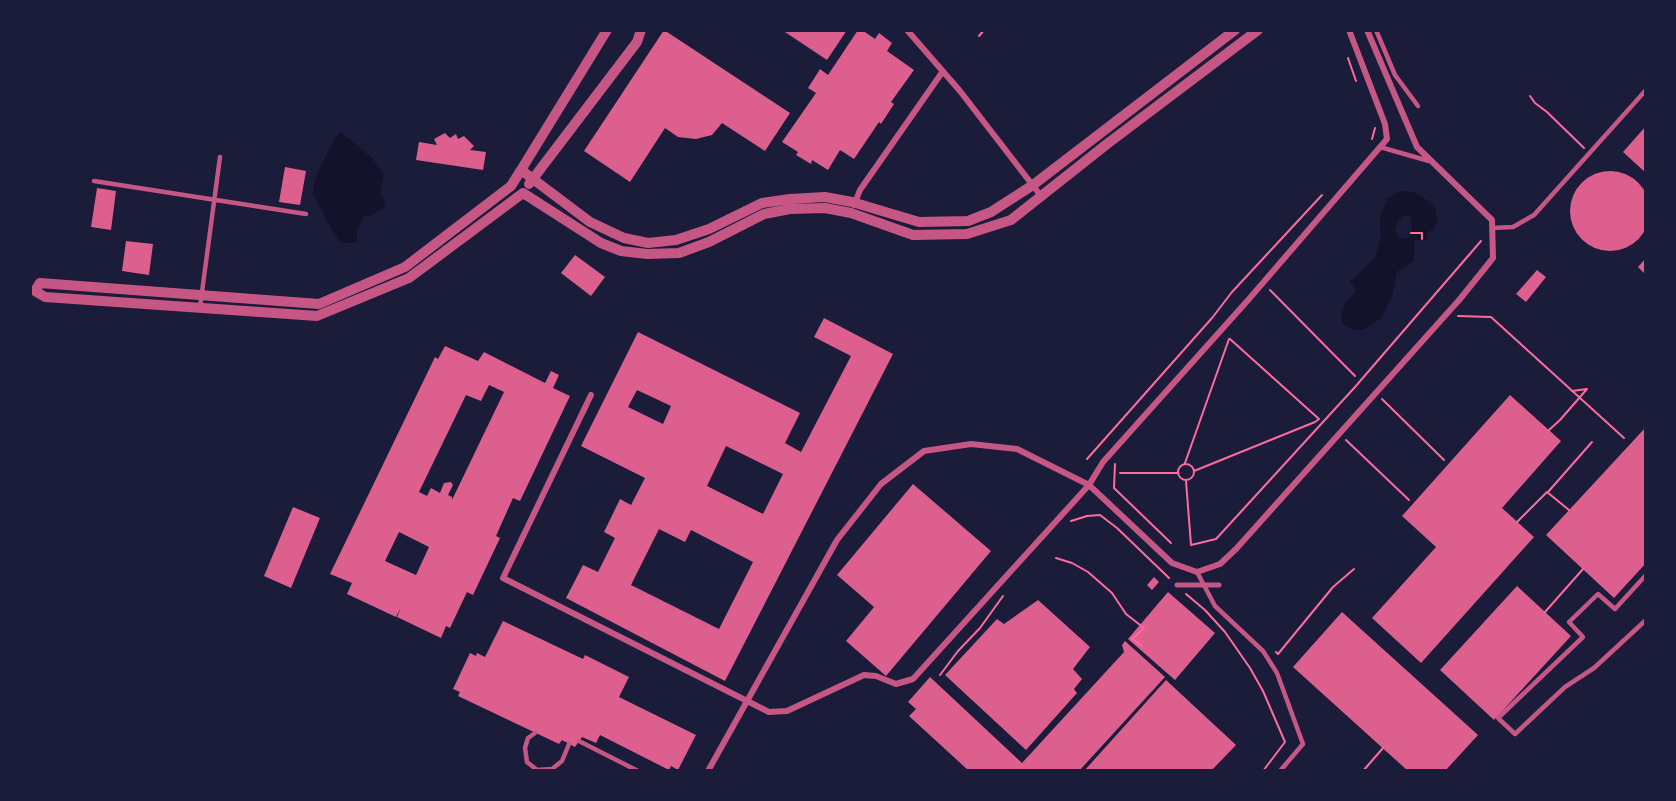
<!DOCTYPE html>
<style>
body{margin:0}
#map{position:relative;width:1676px;height:801px;overflow:hidden;background:#1b1b3a;font-family:"PT Sans",sans-serif}
canvas{display:block}
.frame{position:absolute;inset:0;border:32px solid #1b1b3a;pointer-events:none}
</style>
<div id="map">
<canvas width="1676" height="801"></canvas>
<div class="frame"></div>
</div>
<script>
const ctx = document.querySelector('canvas').getContext('2d');
ctx.lineJoin = 'round';
function fill(path, color) { ctx.fillStyle = color; ctx.fill(path, 'evenodd'); }
const toPath = rows => new Path2D(rows.map(r => 'M' + r).join(''));
function stroke(path, color, width, dash) { ctx.strokeStyle = color; ctx.lineWidth = width; ctx.lineCap = dash ? 'butt' : 'round'; ctx.setLineDash(dash || []); ctx.stroke(path); }
fill(toPath([
 [341,132,373,159,384,175,380,193,386,206,370,216,363,216,357,230,357,243,341,243,333,232,313,193,316,177,334,139],
 [1406,191,1414,192,1430,202,1436,210,1437,223,1435,227,1427,234,1427,240,1414,240,1414,260,1397,272,1392,295,1385,311,1380,319,1363,330,1351,329,1344,325,1341,318,1345,303,1357,290,1350,282,1375,257,1381,238,1380,218,1387,199,1398,192]
]), '#12122b');
fill(toPath([
 [1403,215,1411,217,1412,227,1410,235,1405,239,1399,238,1395,231,1397,223]
]), '#1b1b3a');
fill(toPath([
 [664,30,790,113,765,151,722,123,712,135,696,139,678,137,665,128,630,182,584,151],
 [782,30,847,30,827,60],
 [858,30,862,30,875,39,879,33,892,43,887,51,914,70,891,102,894,104,881,124,879,122,854,159,840,150,828,170,812,160,811,164,796,155,798,152,782,142,816,93,808,88,820,69,828,75],
 [1646,126,1646,173,1623,152],
 [445,133,450,138,456,134,458,139,464,136,474,146,470,150,486,152,483,170,416,160,419,142,437,145,434,139],
 [285,167,306,171,300,205,279,202],
 '1570 211a40 40 0 1 1 80 0a40 40 0 1 1-80 0Z',
 [97,188,116,191,111,230,91,227],
 [126,241,153,244,149,275,122,271],
 [575,255,605,277,591,296,561,273],
 [1646,258,1646,275,1638,267],
 [1537,270,1546,277,1526,302,1516,294],
 [824,318,893,354,725,681,566,598,583,565,598,572,615,538,604,532,620,499,631,505,645,478,581,446,638,332,800,413,785,443,801,452,851,356,814,337],
 [637,390,671,406,663,424,628,407],
 [726,446,783,474,763,514,707,486],
 [659,529,685,542,691,530,753,562,719,629,631,585],
 [445,346,478,361,484,352,545,383,551,371,559,375,553,388,570,396,520,501,513,498,496,536,500,538,473,595,467,592,450,628,446,626,441,638,397,617,401,607,396,617,347,594,352,583,330,574,435,357,438,359],
 [489,385,504,392,452,500,452,497,448,495,453,485,451,482,444,483,440,493,431,488,427,496,419,492,466,395,481,401],
 [399,532,429,547,416,575,385,561],
 [1510,395,1561,441,1502,508,1534,537,1421,663,1372,618,1436,547,1402,516],
 [1646,427,1646,563,1614,598,1546,535],
 [913,484,991,551,886,676,846,641,874,607,837,575],
 [293,507,320,518,291,588,264,576],
 [1154,577,1159,582,1152,590,1147,585],
 [1517,586,1571,636,1494,720,1440,670],
 [1168,592,1215,633,1175,680,1128,639],
 [1038,600,1090,647,1073,669,1082,679,1074,689,1077,693,1026,750,945,675,997,619,1004,624],
 [1342,612,1478,735,1445,771,1408,771,1293,667],
 [503,621,583,659,585,655,629,677,619,697,696,735,678,770,671,766,669,770,600,735,596,743,582,737,575,747,562,740,559,744,458,696,460,692,453,689,470,653,476,656,477,653,485,657],
 [1125,641,1165,677,1079,771,969,771,909,716,916,709,908,702,930,677,1022,763,1124,652,1122,645],
 [1166,680,1236,745,1211,771,1084,771]
]), '#dd5f8e');
stroke(toPath([
 [979,36,984,30],
 [1348,58,1356,81],
 [1530,96,1535,103,1547,112,1584,148],
 [1372,139,1375,128],
 [1411,233,1422,233,1422,239],
 [1270,290,1355,376],
 [1458,316,1491,317,1624,438],
 [1572,391,1587,389],
 [1382,399,1444,460],
 [1549,430,1560,420,1587,389],
 [1346,440,1409,500],
 [1087,459,1212,318,1232,292,1322,195],
 [1185,463,1229,339],
 '1178 472a8 8 0 1 1 16 0a8 8 0 1 1-16 0Z',
 [1115,464,1114,488,1171,543],
 [1194,471,1315,422,1319,419,1230,339],
 [1120,473,1177,473],
 [1186,481,1191,545,1216,539,1355,387,1481,241],
 [1548,492,1592,442],
 [1071,521,1087,516,1100,515,1117,528,1169,578],
 [1517,522,1547,492,1569,510],
 [1056,558,1072,563,1088,572,1112,593,1126,614,1144,628,1132,639,1142,646],
 [1186,594,1205,610,1225,632,1250,668,1263,691,1285,742,1263,771],
 [1545,612,1583,569],
 [1276,652,1278,654,1333,587,1354,569],
 [940,675,958,651,980,628,1003,596],
 [1363,771,1383,748]
]), '#ff6b9d', 2);
stroke(toPath([
 [1376,30,1395,75,1418,106],
 [1380,147,1429,161],
 [94,181,306,214],
 [1492,228,1513,227,1534,215,1646,90],
 [200,307,220,157],
 [1197,572,1215,606,1263,651,1277,673,1303,744,1280,771],
 [1646,575,1615,609,1598,594,1569,622,1583,637,1498,718,1515,734,1565,687,1594,668,1646,620],
 [535,733,528,738,525,748,527,762,537,770,552,769,562,761,569,744],
 [579,741,638,771]
]), '#c65784', 4.5);
stroke(toPath([
 [1177,585,1219,585]
]), '#c65784', 5);
stroke(toPath([
 [907,30,960,91,1041,196],
 [854,205,860,190,943,71],
 [591,395,503,578,769,712,787,711,864,675,876,676,896,684,913,679,1089,485,1103,462,1249,299,1387,139,1385,124,1349,30],
 [708,771,837,540,881,484,924,451,971,444,1017,449,1089,485,1172,563,1197,572,1220,564,1236,549,1460,299,1493,258,1492,220,1417,147,1367,30]
]), '#c65784', 6);
stroke(toPath([
 [1235,30,1033,185,991,212,968,221,919,222,852,202,825,197,790,199,762,203,709,229,676,240,648,243,624,238,590,222,521,170,511,186,405,267,319,304,40,283,35,291,45,297,317,316,409,278,523,193,601,243,621,251,647,254,679,253,709,242,764,214,790,209,825,208,851,213,913,235,967,234,1011,220,1107,144,1258,30],
 [521,170,607,30],
 [529,184,637,42,641,30]
]), '#c65784', 10);
</script>
